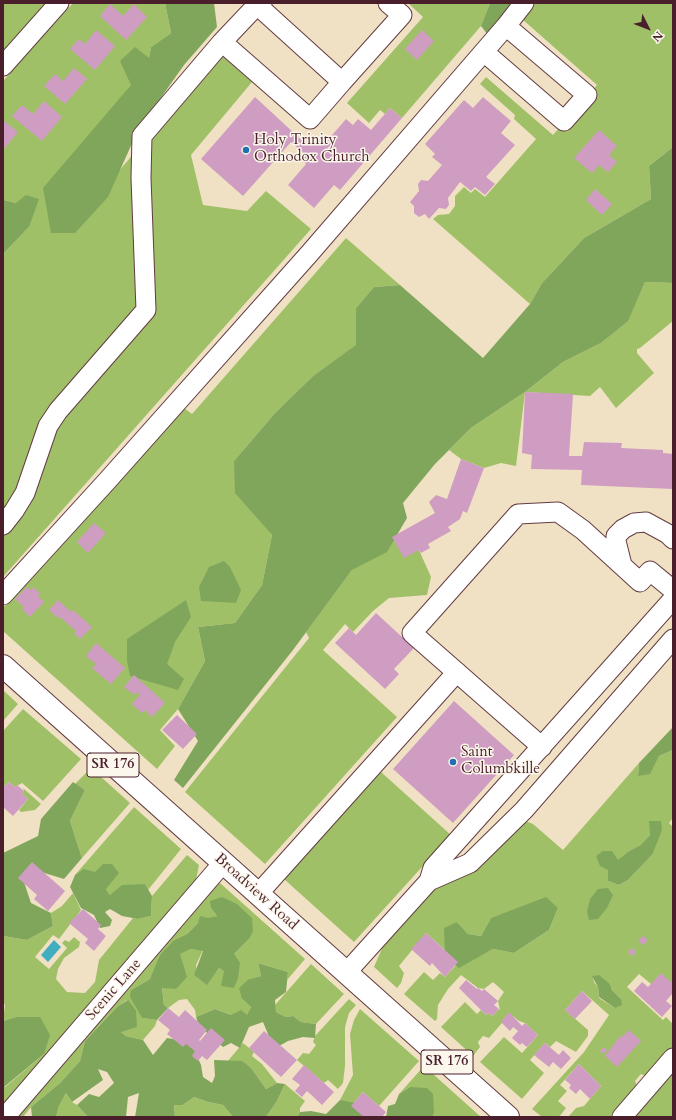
<!DOCTYPE html>
<style>
body{margin:0}
#map{position:relative;width:676px;height:1120px;overflow:hidden;background:#f1e1c4;font-family:Cardo,serif}
canvas{display:block}
.frame{position:absolute;inset:0;border:4px solid #4a1f2b;pointer-events:none}
.north{position:absolute;left:628px;top:8px;width:40px;height:40px;-webkit-text-stroke:3px #fbf7ec;paint-order:stroke;rotate:132deg;font-size:11px;font-weight:700;line-height:16px;text-align:center;color:#4a1f2b}
.north::after{content:'';display:block;margin:auto;width:14px;height:18px;background:#4a1f2b;clip-path:polygon(50% 0,100% 100%,50% 72%,0 100%)}
</style>
<div id="map">
<canvas width="676" height="1120"></canvas>
<div class="frame"></div>
<div class="north">N</div>
</div>
<script>
const ctx = document.querySelector('canvas').getContext('2d');
ctx.lineJoin = 'round';
function fill(path, color) { ctx.fillStyle = color; ctx.fill(path, 'evenodd'); }
const toPath = rows => new Path2D(rows.map(r => 'M' + r).join(''));
function stroke(path, color, width, dash) { ctx.strokeStyle = color; ctx.lineWidth = width; ctx.lineCap = dash ? 'butt' : 'round'; ctx.setLineDash(dash || []); ctx.stroke(path); }
function label(font, color, halo, rows, align = 'center') {
  ctx.font = font + ' Cardo,serif'; ctx.lineWidth = 3; ctx.setLineDash([]); ctx.textBaseline = 'middle'; ctx.strokeStyle = halo; ctx.fillStyle = color; for (const [text, x, y, turn = 0] of rows) {
    ctx.save(); ctx.translate(x, y); ctx.rotate((+turn || 0) * Math.PI / 180); ctx.textAlign = isNaN(turn) ? turn : align; if (halo) ctx.strokeText(text, 0, 0); ctx.fillText(text, 0, 0); ctx.restore();
  }
}
fill(toPath([
 [3,3,53,3,3,60],
 [73,3,165,3,171,33,151,47,149,59,131,85,65,233,220,54,252,82,191,155,203,205,247,211,266,191,311,229,3,577,3,254,29,227,16,203,4,200,3,202,3,81],
 [408,3,490,3,481,26,402,118,390,108,385,114,380,110,369,123,347,103,423,17],
 [534,3,673,3,673,147,649,166,651,199,584,238,542,283,530,304,433,219,438,215,449,214,455,206,455,196,464,187,471,193,475,189,485,197,536,139,514,119,515,115,480,84,486,77,553,135,597,85,522,19],
 [346,238,400,285,374,287,356,308,357,345,313,376,275,413,234,461,259,519,272,535,262,585,235,623,198,627,205,661,178,709,160,730,175,746,157,769,3,631,3,608,184,408,192,414],
 [645,282,673,283,673,321,640,348,637,349,637,353,654,373,616,408,600,387,590,396,525,392,516,466,501,463,484,468,461,459,449,450,471,428,525,392,563,362,601,343,627,321],
 [392,537,419,550,431,577,427,595,389,598,373,611,353,632,345,624,323,650,397,717,265,864,185,792,309,638,306,632,352,570],
 [3,690,18,704,3,721],
 [23,709,81,759,43,801,22,783,15,787,9,782,3,788,3,731],
 [673,750,673,818,669,823,673,827,673,984,651,984,639,974,627,987,663,1020,666,1017,673,1024,673,1048,648,1077,641,1074,635,1081,638,1088,613,1117,568,1117,576,1108,584,1106,601,1086,579,1064,560,1085,567,1091,558,1101,566,1108,559,1117,542,1117,532,1109,584,1052,609,1015,582,991,565,1010,588,1030,588,1036,576,1052,556,1041,550,1047,545,1043,530,1060,544,1073,522,1099,480,1062,504,1037,522,1053,538,1035,525,1023,519,1021,509,1013,502,1023,489,1038,483,1036,478,1042,480,1047,473,1056,441,1027,465,1002,477,1014,481,1010,486,1015,488,1013,492,1016,499,1009,500,1010,498,1001,504,992,493,982,484,989,478,988,461,975,448,989,438,1005,437,1019,435,1021,404,994,424,972,433,980,440,973,445,977,456,965,459,967,493,949,514,953,549,930,558,908,512,911,491,918,481,936,468,934,457,922,445,950,426,933,399,966,404,973,401,983,397,988,374,967,384,944,441,880,520,819,533,824,563,850,639,763,638,776,659,756],
 [650,821,652,855,628,880,619,885,608,881,608,870,629,851,642,845,650,835],
 [593,976,610,984,612,990,621,999,615,1008,599,998,598,987,594,982],
 [91,768,130,803,82,858,70,821,85,790,75,784],
 [381,772,451,835,354,942,284,879],
 [23,788,41,804,35,810,21,812,19,810,28,799,22,794,24,791],
 [134,807,181,849,148,890,145,884,110,895,95,872,75,875],
 [187,855,199,865,196,880,3,1108,3,1086,5,1087,44,1054,16,1017,3,1021,5,1005,3,1002,3,936,27,940,53,926,51,913,62,906,73,893,81,910,59,939,53,935,35,957,49,969,67,948,62,943,65,940,69,942,74,937,80,942,79,947,64,958,58,969,56,979,67,992,85,993,95,982,99,960,133,918,138,919,151,916,152,896],
 [220,883,305,959,287,980,288,972,258,963,261,976,249,979,242,999,251,1007,247,1016,231,1015,215,1009,196,1017,195,1010,187,999,179,1000,168,1008,164,1005,162,987,179,954,191,949,203,950,196,965,198,978,207,984,219,968,224,970,234,954,249,939,211,908,217,916,198,923,187,934,174,940,150,979,131,990,142,1018,157,1020,155,1026,143,1040,126,1036,120,1031,136,1010,127,1000,118,1006,85,1041,80,1061,60,1083,31,1107,23,1117,14,1117,208,889],
 [311,964,344,994,316,1024,301,1022,293,1016,286,1017,276,1012,275,1005],
 [349,999,356,1005,349,1013,345,1027,345,1066,343,1083,338,1089,328,1080,324,1083,297,1060,303,1053,309,1054,316,1045,313,1042,315,1036],
 [360,1009,419,1061,379,1106,363,1092,351,1106,340,1100,353,1075,350,1034,354,1020],
 [243,1043,254,1052,252,1056,262,1064,277,1083,266,1089,252,1069,227,1062],
 [424,1066,481,1117,433,1117,434,1113,410,1087,399,1094],
 [673,1072,673,1117,634,1117],
 [285,1084,305,1101,300,1108,300,1112,297,1117,266,1117,277,1101],
 [66,1093,72,1102,77,1105,88,1117,56,1117,59,1106],
 [194,1097,208,1102,223,1105,233,1117,175,1117,174,1104,183,1105]
]), '#a0c068');
fill(toPath([
 [165,3,214,3,217,27,184,65,138,130,108,197,75,233,51,233,43,188,131,85,120,61,135,47,149,58,151,47,171,33],
 [490,3,516,3,488,35,481,26],
 [673,147,673,283,645,282,628,321,601,343,563,362,525,392,471,428,435,464,403,503,407,518,387,552,352,570,293,650,183,788,174,780,198,741,178,709,205,661,198,627,235,623,262,585,272,535,235,493,234,461,275,413,313,376,356,345,356,308,374,287,400,285,483,358,530,304,542,283,584,238,651,199,649,166],
 [26,195,39,199,29,227,3,254,3,202,4,200,16,203],
 [224,561,230,567,241,590,236,603,201,601,199,587,209,567],
 [186,600,191,617,175,642,167,664,184,679,178,690,130,676,127,661,127,639],
 [673,727,673,750,659,756,650,774,638,776,639,763],
 [73,782,85,790,70,821,82,858,64,879,38,871,22,876,31,903,51,913,53,926,27,940,3,936,3,853,38,836,41,819],
 [649,821,661,821,662,830,652,855,628,880,619,885,608,881,608,870,600,866,596,856,603,851,612,851,618,860,629,851,641,845,650,835],
 [103,864,112,864,119,873,106,889,110,895,122,885,145,884,152,896,151,916,138,919,122,916,110,909,105,912,112,920,110,926,100,928,94,915,81,908,70,887,75,875,84,869,95,872],
 [608,888,613,895,607,908,598,919,589,920,587,911,590,899,598,889],
 [222,897,237,904,252,918,253,931,249,939,234,954,240,963,238,978,234,988,221,986,224,971,219,968,207,985,194,975,203,951,191,949,180,954,187,977,176,989,162,988,164,1005,168,1008,157,1020,142,1018,130,997,131,990,150,979,160,955,174,940,187,934,198,923,200,916,208,918,217,916,211,908,210,901],
 [546,897,558,908,549,930,514,953,493,949,459,968,445,957,444,928,457,922,468,934,481,936,491,918],
 [258,963,288,972,286,992,275,1000,276,1012,286,1017,293,1016,301,1022,316,1024,315,1038,303,1037,288,1041,279,1046,270,1039,263,1022,249,1027,240,1048,231,1043,223,1047,199,1026,196,1017,215,1009,231,1015,241,1010,247,1015,251,1007,242,999,239,988,249,979,261,976],
 [599,975,610,984,612,990,621,999,622,1005,615,1008,599,997,598,987,592,976],
 [128,1000,136,1010,137,1027,121,1032,126,1036,143,1040,153,1055,167,1038,191,1042,201,1065,203,1077,212,1083,215,1076,214,1060,242,1061,252,1069,266,1089,277,1083,285,1084,277,1101,266,1117,233,1117,223,1105,208,1102,194,1097,183,1105,174,1105,175,1117,135,1117,139,1093,128,1097,126,1117,88,1117,77,1105,89,1094,99,1097,114,1083,107,1072,98,1069,103,1080,72,1102,66,1093,59,1106,56,1117,32,1117,31,1107,60,1083,80,1061,85,1041,118,1006],
 [16,1017,40,1017,50,1035,44,1054,4,1087,3,1021],
 [410,1087,427,1088,433,1094,434,1113,433,1117,386,1117,388,1106,395,1104,399,1094],
 [340,1100,360,1104,371,1117,297,1117,300,1112,311,1111,326,1114]
]), '#80a65c');
fill(toPath([
 [54,940,61,947,48,962,41,955]
]), '#41aebf');
fill(toPath([
 [110,4,123,16,134,4,147,17,126,40,100,16],
 [96,30,115,46,95,70,70,49,79,39,85,44],
 [422,30,434,41,417,60,405,49],
 [74,68,87,79,65,104,44,86,55,74,63,81],
 [255,97,307,145,312,139,317,144,322,137,327,141,346,119,353,125,358,119,371,130,390,108,402,118,340,190,334,185,314,208,288,185,306,164,302,160,306,155,291,142,243,196,201,159],
 [483,97,511,121,501,133,515,145,486,177,495,184,485,195,475,187,471,191,460,182,448,198,449,205,446,209,439,208,429,219,425,214,419,217,414,213,414,206,410,202,419,191,418,184,421,180,428,181,442,165,432,157,435,154,425,144,464,100,473,108],
 [44,101,62,117,42,141,12,116,22,105,33,114],
 [4,121,18,132,3,150,3,122],
 [599,130,617,146,609,155,617,162,608,172,599,165,592,173,574,158],
 [595,189,612,204,602,215,586,200],
 [525,392,573,394,569,456,582,456,584,442,622,443,621,448,663,450,663,453,673,454,673,489,581,485,582,470,531,469,532,455,522,453],
 [461,459,484,468,467,513,463,511,460,519,448,527,451,531,428,544,430,548,421,553,419,550,404,558,392,537,435,513,429,502,436,495,447,499],
 [94,523,106,533,88,553,77,542],
 [27,587,31,590,33,587,40,593,38,596,44,602,30,617,22,609,24,607,15,599],
 [58,600,71,612,73,610,92,627,80,639,74,633,76,631,60,617,58,618,49,610],
 [376,613,414,648,394,669,399,674,385,689,335,643,349,628,356,635],
 [96,643,125,668,111,684,92,668,96,664,86,656],
 [134,675,165,703,152,717,145,710,142,713,132,704,140,695,136,692,134,695,124,687],
 [454,701,514,755,453,823,393,769],
 [177,715,197,734,183,749,162,730],
 [9,782,15,787,17,785,24,791,22,794,28,799,13,816,3,807,3,788],
 [32,862,65,891,48,911,34,899,37,895,18,878],
 [83,909,101,925,98,929,106,936,94,951,85,943,88,939,69,923],
 [426,933,458,962,445,977,432,963,430,966,411,949],
 [643,936,648,940,643,945,638,941],
 [632,948,636,952,632,956,628,952],
 [661,973,673,984,673,993,666,1001,672,1006,662,1017,634,991,642,982,648,987],
 [466,980,477,989,478,988,482,991,484,989,498,1001,494,1005,499,1009,492,1016,488,1013,486,1015,459,988],
 [582,991,592,1001,575,1019,565,1010],
 [168,1008,179,1017,185,1010,207,1030,199,1040,200,1041,211,1028,225,1040,207,1060,202,1056,198,1061,192,1056,195,1051,186,1044,183,1047,167,1034,170,1030,158,1020],
 [509,1012,522,1026,525,1023,538,1035,527,1047,522,1043,520,1045,512,1038,518,1031,513,1027,510,1031,501,1022],
 [629,1030,641,1041,617,1067,605,1056,620,1036,622,1037],
 [264,1031,297,1060,281,1077,249,1048],
 [545,1043,559,1055,563,1050,571,1058,561,1069,553,1062,549,1067,534,1055],
 [604,1047,607,1050,604,1054,600,1051],
 [579,1064,601,1086,590,1099,580,1089,576,1094,569,1088,571,1085,565,1080],
 [304,1065,334,1092,322,1105,307,1091,302,1097,295,1091,300,1085,292,1079],
 [363,1092,386,1112,382,1117,364,1117,351,1106]
]), '#cf9dc1');
const minor = toPath([
 [257,5,342,82,402,15,388,3],
 [506,26,524,3],
 [222,42,310,119,342,82],
 [3,66,59,3],
 [3,525,14,511,25,493,48,426,58,411,146,310,141,178,142,136,222,42,257,5,262,3],
 [622,565,616,541,616,536,623,529,634,523,646,522,668,534,673,539],
 [3,595,107,481,309,254,506,26,587,95,564,121,484,52],
 [542,747,412,633,518,514,558,512,583,530,640,582,650,571,673,590],
 [429,881,470,863,524,810,673,639],
 [258,894,457,672],
 [346,973,429,881,433,868,673,599],
 [5,1117,223,863],
 [622,1117,673,1058]
]);
const major = toPath([
 [3,666,508,1117]
]);
stroke(minor, '#633c42', 21);
stroke(major, '#633c42', 24);
stroke(minor, '#fff', 19);
stroke(major, '#fff', 22);
for (const [x, y, r, color] of [
 [246,150,4,"#1f6fb2"],
 [453,762,4,"#1f6fb2"]
]) { const dot = new Path2D(); dot.arc(x, y, r, 0, 2 * Math.PI); ctx.fillStyle = color; ctx.fill(dot); stroke(dot, '#fbf7ec', 1.5); }
for (const [x, y, w] of [
 [113,765,52],
 [447,1062,52]
]) { const box = new Path2D(); box.roundRect(x - w / 2, y - 12, w, 24, 3); ctx.fillStyle = '#fbf7ec'; ctx.fill(box); stroke(box, '#4a1f2b', 1); }
label('bold 14px', '#4a1f2b', null, [
 ["SR 176",113,765],
 ["SR 176",447,1062]
]);
label('15px', '#4a1f2b', '#fbf7ec', [
 ["Holy Trinity",254,141],
 ["Orthodox Church",254,158],
 ["Saint",461,753],
 ["Columbkille",461,770]
], 'left');
label('15px', '#4a1f2b', '#fbf7ec', [
 ["Broadview Road",256,892,42],
 ["Scenic Lane",114,990,-49]
]);
</script>
